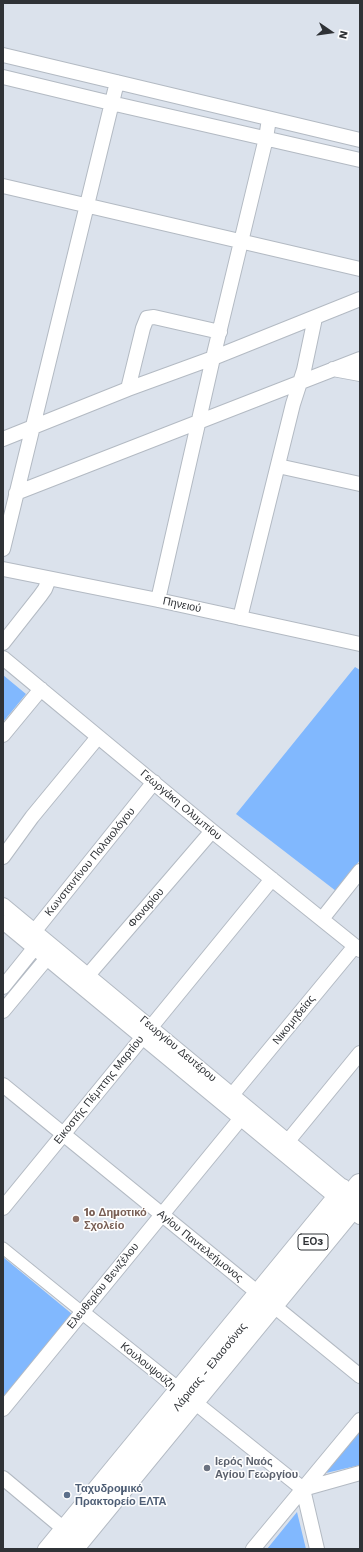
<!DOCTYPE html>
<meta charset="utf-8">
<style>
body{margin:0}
#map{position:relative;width:363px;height:1552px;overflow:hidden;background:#dbe2ec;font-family:"Work Sans",sans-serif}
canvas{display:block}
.frame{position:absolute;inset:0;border:4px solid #2f3236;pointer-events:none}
.north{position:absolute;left:311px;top:12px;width:40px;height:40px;-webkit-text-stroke:3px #fff;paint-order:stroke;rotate:103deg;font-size:11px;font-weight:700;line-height:16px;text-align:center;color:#2f3236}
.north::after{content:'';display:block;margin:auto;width:14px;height:18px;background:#2f3236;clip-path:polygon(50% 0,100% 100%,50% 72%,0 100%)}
</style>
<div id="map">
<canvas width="363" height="1552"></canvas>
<div class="frame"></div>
<div class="north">N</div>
</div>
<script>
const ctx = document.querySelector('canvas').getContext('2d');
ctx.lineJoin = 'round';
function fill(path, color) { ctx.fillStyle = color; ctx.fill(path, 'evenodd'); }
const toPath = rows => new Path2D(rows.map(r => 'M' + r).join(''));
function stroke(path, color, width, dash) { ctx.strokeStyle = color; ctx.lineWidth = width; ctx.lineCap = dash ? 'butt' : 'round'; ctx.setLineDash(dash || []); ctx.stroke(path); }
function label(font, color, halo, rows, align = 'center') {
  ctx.font = font + ' "Work Sans",sans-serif'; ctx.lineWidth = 3; ctx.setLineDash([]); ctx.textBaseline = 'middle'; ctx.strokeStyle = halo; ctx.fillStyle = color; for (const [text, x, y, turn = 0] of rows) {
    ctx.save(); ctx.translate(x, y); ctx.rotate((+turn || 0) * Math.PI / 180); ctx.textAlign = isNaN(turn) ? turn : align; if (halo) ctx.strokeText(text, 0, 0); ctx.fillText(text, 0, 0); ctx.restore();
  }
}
fill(toPath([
 [355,667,360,670,360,860,336,891,236,814],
 [3,675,26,694,3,722],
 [3,1257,72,1314,3,1397],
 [360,1427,360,1465,326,1473],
 [297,1512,306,1549,267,1549]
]), '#81b8fe');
const pedestrian = toPath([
 [3,1248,82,1312]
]);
const minor = toPath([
 [3,55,360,140],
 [3,77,111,103,360,160],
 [3,186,360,269],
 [333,369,360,374],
 [128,389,143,328,147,318,154,317,220,332],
 [3,439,128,389,213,358,360,299],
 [278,466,360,484],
 [16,493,360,359],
 [3,549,117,82],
 [3,569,158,600,360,644],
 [158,600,213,358,266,138,269,119],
 [240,618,293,404,304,370,315,318],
 [3,643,40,596,45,589,49,579],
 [3,658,212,831,360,950],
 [3,735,41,689],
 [3,857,32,817,98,737],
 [3,905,349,1192],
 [322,919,360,871],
 [3,922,360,1217],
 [29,938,154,782],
 [83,981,212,831],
 [3,987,40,941],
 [3,1011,52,952],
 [3,1085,360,1376],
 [232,1095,355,946],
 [288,1141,360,1053],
 [3,1208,272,879],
 [82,1312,303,1489,317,1549],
 [3,1409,246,1112],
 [3,1478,70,1534],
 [303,1489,360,1473],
 [45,1549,343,1186],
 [77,1549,360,1204],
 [253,1549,360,1420]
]);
const trunk = toPath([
 [61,1549,360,1185]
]);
stroke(pedestrian, '#b3bac3', 13);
stroke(minor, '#b3bac3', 16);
stroke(trunk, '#b3bac3', 24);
stroke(pedestrian, '#fff', 11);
stroke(minor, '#fff', 14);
stroke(trunk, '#fff', 22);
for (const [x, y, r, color] of [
 [76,1219,4,"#8d6e63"],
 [207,1468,4,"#6b7280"],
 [67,1495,4,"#5c6f8a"]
]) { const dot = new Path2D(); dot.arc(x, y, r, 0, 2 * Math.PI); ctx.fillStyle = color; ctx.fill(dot); stroke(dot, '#fff', 1.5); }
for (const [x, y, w] of [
 [313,1242,30]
]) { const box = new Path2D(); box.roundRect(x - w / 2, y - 8, w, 16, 3); ctx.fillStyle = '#fff'; ctx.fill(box); stroke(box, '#2f3236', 1); }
label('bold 10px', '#2f3236', null, [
 ["ΕΟ3",313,1242]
]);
label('11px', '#2f3236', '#fff', [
 ["Πηνειού",182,605,12],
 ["Γεωργάκη Ολυμπίου",181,805,40],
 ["Κωνσταντίνου Παλαιολόγου",90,862,-51],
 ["Φαναρίου",146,908,-49],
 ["Νικομηδείας",294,1020,-51],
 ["Γεωργίου Δευτέρου",178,1049,40],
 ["Εικοστής Πέμπτης Μαρτίου",99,1090,-51],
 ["Αγίου Παντελεήμονος",200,1246,39],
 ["Ελευθερίου Βενιζέλου",103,1286,-51],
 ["Κουλουψούζη",148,1366,39],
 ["Λάρισας - Ελασσόνας",210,1367,-51]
]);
label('bold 11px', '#785e54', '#fff', [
 ["1o Δημοτικό",84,1213],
 ["Σχολείο",84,1226]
], 'left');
label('bold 11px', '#5b616d', '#fff', [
 ["Ιερός Ναός",215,1462],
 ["Αγίου Γεωργίου",215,1475]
], 'left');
label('bold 11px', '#4e5e75', '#fff', [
 ["Ταχυδρομικό",75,1489],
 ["Πρακτορείο ΕΛΤΑ",75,1502]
], 'left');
</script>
